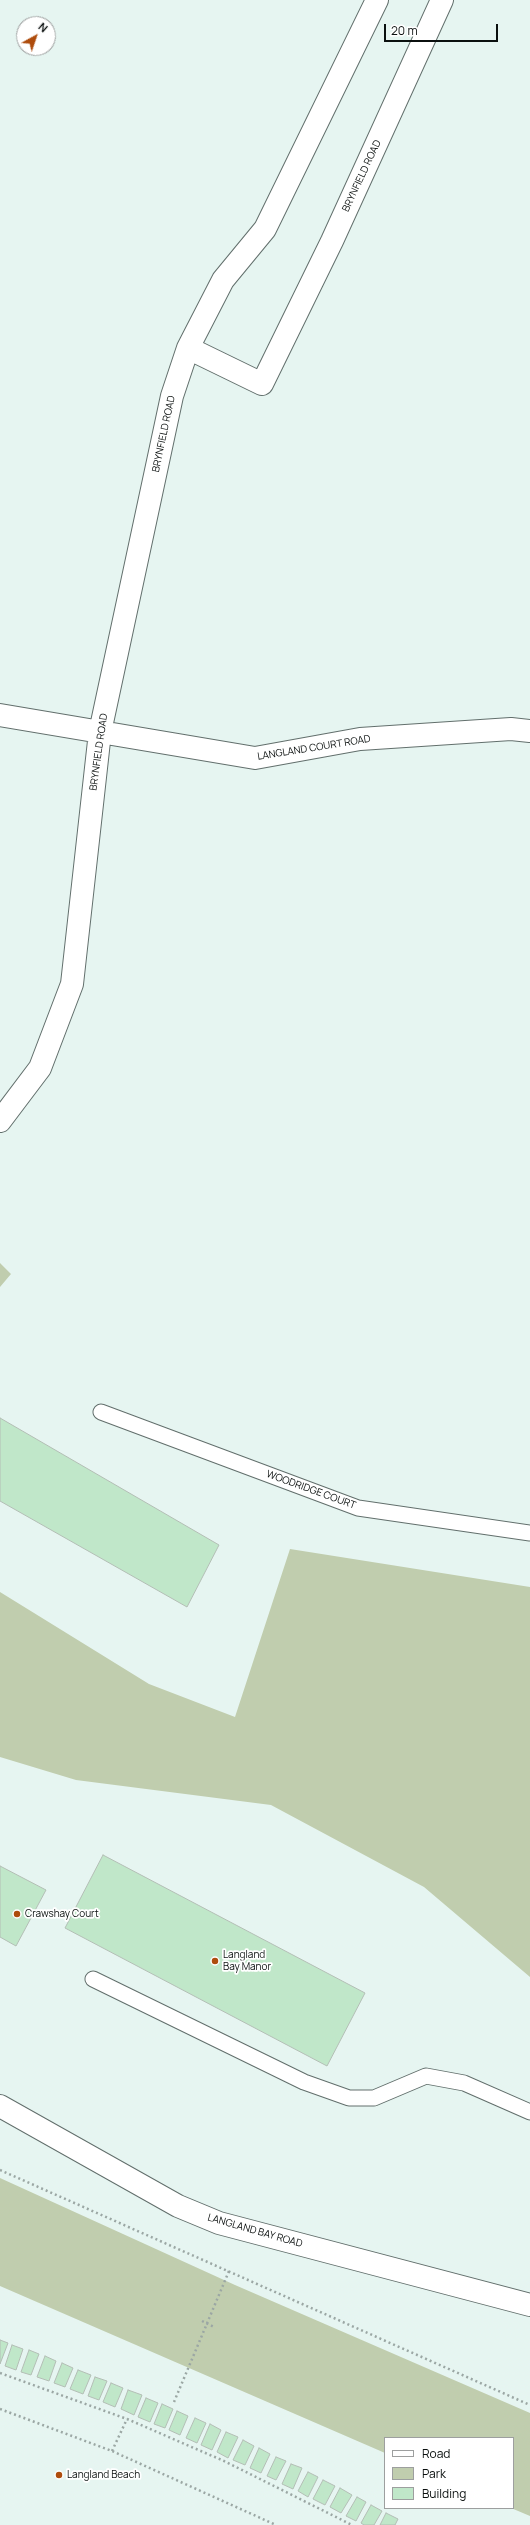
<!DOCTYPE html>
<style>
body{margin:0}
#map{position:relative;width:530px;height:2525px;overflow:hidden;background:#e6f5f1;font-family:Manrope,sans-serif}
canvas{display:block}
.legend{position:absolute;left:384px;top:2437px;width:130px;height:72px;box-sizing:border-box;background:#fff;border:1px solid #9d9f9f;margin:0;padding:5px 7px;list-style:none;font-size:12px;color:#0b100f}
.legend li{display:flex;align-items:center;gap:8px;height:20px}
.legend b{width:20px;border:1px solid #9d9f9f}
.north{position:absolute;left:16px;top:16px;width:40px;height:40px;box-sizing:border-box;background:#fff;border:1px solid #9d9f9f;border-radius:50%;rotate:40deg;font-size:11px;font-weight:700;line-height:16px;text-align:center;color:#0b100f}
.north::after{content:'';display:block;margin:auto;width:14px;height:18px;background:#ae4c0c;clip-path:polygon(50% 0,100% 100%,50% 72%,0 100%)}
.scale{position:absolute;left:384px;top:24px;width:114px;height:18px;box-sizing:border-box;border:2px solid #0b100f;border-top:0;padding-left:5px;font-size:12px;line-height:14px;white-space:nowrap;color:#0b100f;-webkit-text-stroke:3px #fff;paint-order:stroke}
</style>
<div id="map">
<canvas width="530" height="2525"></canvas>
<ul class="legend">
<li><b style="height:5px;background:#fff"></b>Road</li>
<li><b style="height:11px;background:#c0cdae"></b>Park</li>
<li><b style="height:11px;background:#c0e7c9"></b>Building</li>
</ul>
<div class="north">N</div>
<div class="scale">20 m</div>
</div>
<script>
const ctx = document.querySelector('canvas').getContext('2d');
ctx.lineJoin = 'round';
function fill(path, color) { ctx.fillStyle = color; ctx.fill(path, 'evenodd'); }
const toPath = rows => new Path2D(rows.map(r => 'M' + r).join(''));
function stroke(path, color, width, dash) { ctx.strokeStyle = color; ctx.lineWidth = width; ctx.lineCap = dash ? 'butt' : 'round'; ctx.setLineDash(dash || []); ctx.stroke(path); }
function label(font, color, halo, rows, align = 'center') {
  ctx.font = font + ' Manrope,sans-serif'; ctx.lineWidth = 3.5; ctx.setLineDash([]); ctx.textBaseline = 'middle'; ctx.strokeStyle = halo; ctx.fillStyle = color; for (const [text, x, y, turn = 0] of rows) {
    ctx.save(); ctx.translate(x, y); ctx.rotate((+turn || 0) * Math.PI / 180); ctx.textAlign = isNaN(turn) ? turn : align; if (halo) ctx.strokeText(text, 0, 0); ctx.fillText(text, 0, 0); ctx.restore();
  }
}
fill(toPath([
 [0,1263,11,1274,0,1287],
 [290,1549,530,1587,530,1977,424,1887,271,1805,76,1780,0,1757,0,1592,149,1684,235,1717],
 [0,2178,235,2285,530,2413,530,2516,511,2508,513,2438,385,2438,385,2453,0,2286]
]), '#c0cdae');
const building = toPath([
 [0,1418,219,1545,187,1607,0,1501,0,1418],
 [103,1855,365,1993,327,2066,65,1928,103,1855],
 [0,1866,46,1890,16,1946,0,1937,0,1866],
 [0,2340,8,2343,0,2364,0,2340],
 [12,2345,23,2349,16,2370,5,2366,12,2345],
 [29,2350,39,2354,31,2375,21,2372,29,2350],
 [45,2356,56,2361,49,2381,37,2377,45,2356],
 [62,2363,73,2368,65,2387,54,2383,62,2363],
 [78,2370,91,2375,83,2394,70,2389,78,2370],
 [95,2377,107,2381,99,2400,88,2396,95,2377],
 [111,2383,123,2388,115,2407,103,2402,111,2383],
 [128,2390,142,2395,134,2415,121,2409,128,2390],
 [146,2398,158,2403,150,2422,138,2417,146,2398],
 [162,2404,173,2409,165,2428,154,2424,162,2404],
 [177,2411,188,2416,180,2435,169,2430,177,2411],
 [195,2418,206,2423,197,2443,186,2438,195,2418],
 [210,2424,221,2430,212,2450,201,2445,210,2424],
 [226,2432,238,2437,228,2458,217,2452,226,2432],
 [243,2440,254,2446,245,2465,233,2460,243,2440],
 [259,2448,270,2454,261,2473,250,2468,259,2448],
 [276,2457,286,2461,276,2480,267,2476,276,2457],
 [291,2464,302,2468,293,2489,282,2484,291,2464],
 [308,2472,318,2477,308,2497,298,2491,308,2472],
 [323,2480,335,2486,325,2505,313,2499,323,2480],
 [340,2488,352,2495,341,2513,330,2507,340,2488],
 [357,2497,366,2502,356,2521,346,2516,357,2497],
 [371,2505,382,2511,374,2525,364,2525,361,2523,371,2505],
 [386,2513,398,2519,395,2525,380,2525,386,2513]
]);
fill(building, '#c0e7c9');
stroke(building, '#b3beb5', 1);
const lane = toPath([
 [101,1412,358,1508,530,1533],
 [93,1979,304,2082,349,2098,374,2098,426,2076,464,2083,530,2112]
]);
const street = toPath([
 [188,348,262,384,332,241,442,0],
 [0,715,255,758,360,739,511,729,530,731],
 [0,1121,40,1068,72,984,100,732,172,396,188,348,223,280,265,229,377,0],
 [0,2106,178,2206,219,2223,530,2305]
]);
stroke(lane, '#626f6c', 17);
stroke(street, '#626f6c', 24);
stroke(toPath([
 [0,2170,530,2405],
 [202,2321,214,2327],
 [0,2373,127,2419,224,2461,352,2525],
 [174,2402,229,2271],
 [0,2409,112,2451,276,2525],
 [112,2451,127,2419]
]), '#9ba7a4', 2.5, [2, 3]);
stroke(lane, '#fff', 15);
stroke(street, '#fff', 22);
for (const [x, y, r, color] of [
 [17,1914,4,"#ae4c0c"],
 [215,1961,4,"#ae4c0c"],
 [59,2475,4,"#ae4c0c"]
]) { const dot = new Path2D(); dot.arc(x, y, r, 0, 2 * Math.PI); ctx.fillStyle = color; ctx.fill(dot); stroke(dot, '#fff', 1.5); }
label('10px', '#0b100f', '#fff', [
 ["BRYNFIELD ROAD",362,176,-65],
 ["BRYNFIELD ROAD",164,434,-78],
 ["LANGLAND COURT ROAD",314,748,-9],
 ["BRYNFIELD ROAD",99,752,-82],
 ["WOODRIDGE COURT",311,1490,20],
 ["LANGLAND BAY ROAD",255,2231,16]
]);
label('10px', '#0b100f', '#fff', [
 ["Crawshay Court",25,1914],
 ["Langland",223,1955],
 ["Bay Manor",223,1967],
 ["Langland Beach",67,2475]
], 'left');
</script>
